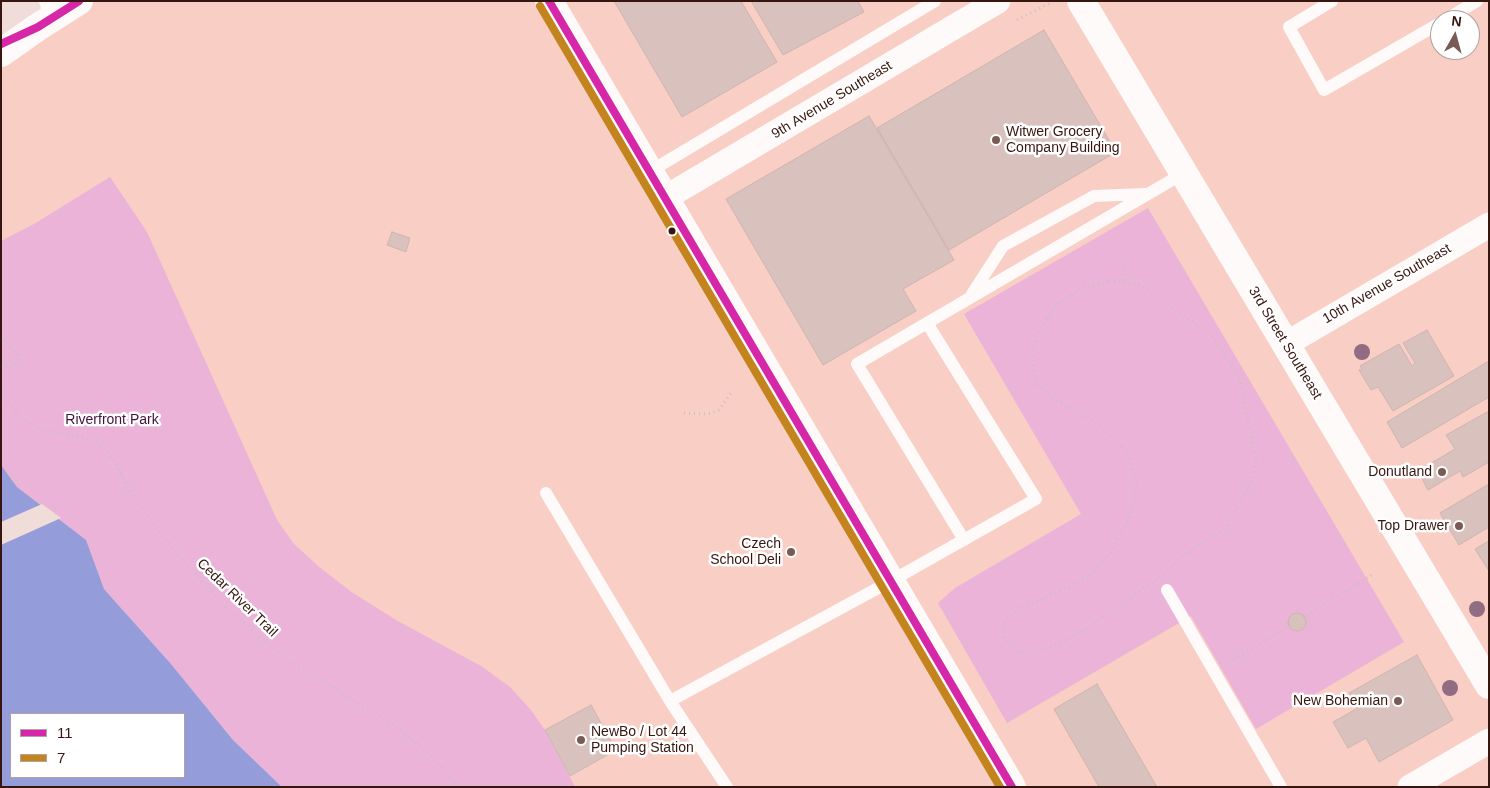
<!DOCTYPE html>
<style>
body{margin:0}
#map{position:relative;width:1490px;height:788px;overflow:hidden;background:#f0dcd8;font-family:Helvetica,sans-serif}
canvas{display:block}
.frame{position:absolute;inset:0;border:2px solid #37160f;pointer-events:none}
.legend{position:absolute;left:10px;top:713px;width:175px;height:65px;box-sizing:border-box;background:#fff;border:1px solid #afa29f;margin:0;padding:6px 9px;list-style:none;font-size:15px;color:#37160f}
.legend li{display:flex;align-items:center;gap:10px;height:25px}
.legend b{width:25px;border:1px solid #afa29f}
.north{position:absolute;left:1430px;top:10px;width:50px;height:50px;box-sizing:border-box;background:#fff;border:1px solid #afa29f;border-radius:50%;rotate:7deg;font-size:14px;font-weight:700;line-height:20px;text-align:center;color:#37160f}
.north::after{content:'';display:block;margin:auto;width:18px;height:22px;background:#785b55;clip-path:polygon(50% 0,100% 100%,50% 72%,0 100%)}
</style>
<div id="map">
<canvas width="1490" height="788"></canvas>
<div class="frame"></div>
<ul class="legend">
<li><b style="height:6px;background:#d627a9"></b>11</li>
<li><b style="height:6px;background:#c3841d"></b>7</li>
</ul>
<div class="north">N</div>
</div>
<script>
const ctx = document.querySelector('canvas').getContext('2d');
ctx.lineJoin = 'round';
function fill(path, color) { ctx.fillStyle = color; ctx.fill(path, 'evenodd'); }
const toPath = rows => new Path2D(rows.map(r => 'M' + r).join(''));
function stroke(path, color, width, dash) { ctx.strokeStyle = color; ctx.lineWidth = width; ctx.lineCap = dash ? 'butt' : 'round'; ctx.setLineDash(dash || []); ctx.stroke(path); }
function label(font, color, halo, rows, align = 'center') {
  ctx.font = font + ' Helvetica,sans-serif'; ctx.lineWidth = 5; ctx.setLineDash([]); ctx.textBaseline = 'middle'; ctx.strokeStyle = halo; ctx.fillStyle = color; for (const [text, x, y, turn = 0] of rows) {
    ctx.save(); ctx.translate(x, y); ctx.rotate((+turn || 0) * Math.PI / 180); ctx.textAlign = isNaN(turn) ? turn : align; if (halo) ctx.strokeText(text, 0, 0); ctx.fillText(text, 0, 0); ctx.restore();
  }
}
fill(toPath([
 [63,1,1489,1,1489,787,290,787,104,589,17,487,1,465,1,38],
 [1440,20,1470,20,1470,50,1440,50]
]), '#f8cec5');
fill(toPath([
 [110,177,147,232,277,520,294,544,318,566,350,591,396,620,481,666,510,687,530,709,545,730,575,787,282,787,233,740,171,664,104,589,86,540,17,487,1,465,1,241,34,224],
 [1148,208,1404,642,1256,729,1191,616,1007,723,938,603,955,588,1081,514,964,314]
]), '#eab3d7');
fill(toPath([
 [1,465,17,487,86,540,104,589,171,664,233,740,282,787,1,787],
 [11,714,184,714,184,777,11,777]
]), '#949cd9');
fill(toPath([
 [42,504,61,518,1,545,1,522]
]), '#f0dcd8');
const building = toPath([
 [614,1,741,1,777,62,682,117,614,1],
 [751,1,858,1,864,12,783,55,751,1],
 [1044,30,1116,152,949,250,877,128,1044,30],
 [869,116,954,260,903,289,916,311,823,365,726,199,869,116],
 [392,232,410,238,406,252,387,245,392,232],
 [1427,330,1454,376,1393,411,1378,387,1371,390,1359,370,1362,369,1360,366,1399,344,1412,366,1415,363,1403,343,1427,330],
 [1489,361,1489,397,1402,448,1387,422,1489,361],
 [1489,411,1489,462,1463,477,1460,471,1428,490,1418,471,1455,449,1446,435,1489,411],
 [1489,484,1489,527,1459,545,1440,513,1489,484],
 [1489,541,1489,571,1475,549,1489,541],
 '1288 622a9 9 0 1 1 18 0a9 9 0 1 1-18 0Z',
 [1417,655,1453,720,1379,762,1366,738,1348,748,1333,722,1358,708,1349,693,1417,655],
 [1097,684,1157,787,1099,787,1054,709,1097,684],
 [591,705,616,750,570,776,545,730,591,705]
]);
fill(building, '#d9c2be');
stroke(building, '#ceb5af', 1);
stroke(toPath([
 [1017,20,1050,3],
 [1122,265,1127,282],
 [1109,282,1127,282,1141,285,1213,337,1240,380,1256,461,1252,481,1227,526,1180,558,1164,574,1086,629,1063,642,1028,654,1011,648,1003,634,1005,621,1018,609,1052,595,1088,578,1113,549,1131,513,1137,482,1126,452,1101,425,1051,398,1036,383,1033,360,1036,337,1054,307,1083,287,1109,282],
 [1,335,15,352,18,360,12,366,6,367,1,363],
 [1,395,23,419,34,426,47,431,82,437,94,442,103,448,118,466,131,493,154,526,171,545,186,565,224,605,267,643,288,660,394,725,418,744,440,765,457,787],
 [684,413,708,414,719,410,731,393],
 [1230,662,1372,575]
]), '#cac1bf', 3, [1, 4]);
stroke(toPath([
 [45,1,51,19],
 [1332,1,1289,27,1324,90,1440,23],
 [1445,20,1477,1],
 [649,172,935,1],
 [972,294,1003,246,1094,196,1145,194],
 [927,323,857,364,964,540],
 [546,493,670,701],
 [1167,590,1281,787],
 [727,787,670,701,891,581,1036,499,927,323,1184,173]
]), '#fdfaf9', 12);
stroke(toPath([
 [665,198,998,1],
 [1286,344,1489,225],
 [1410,787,1489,741]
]), '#fdfaf9', 25);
stroke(toPath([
 [549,1,1012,787],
 [1081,1,1489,685]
]), '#fdfaf9', 28);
stroke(toPath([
 [1,53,38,27,79,1]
]), '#fdfaf9', 28);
stroke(toPath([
 [549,1,1012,787],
 [1,44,38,27,79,1]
]), '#d627a9', 8);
stroke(toPath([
 [540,6,1000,787]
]), '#c3841d', 8);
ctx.fillStyle = '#916c83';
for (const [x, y] of [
 [1362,352],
 [1477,609],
 [1450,688]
]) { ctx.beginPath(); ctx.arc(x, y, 8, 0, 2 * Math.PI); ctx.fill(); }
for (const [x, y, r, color] of [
 [996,140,5,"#785b55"],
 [672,231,4.5,"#37160f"],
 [1442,472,5,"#785b55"],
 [1459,526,5,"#785b55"],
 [791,552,5,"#785b55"],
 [1398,701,5,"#785b55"],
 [581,740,5,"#785b55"]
]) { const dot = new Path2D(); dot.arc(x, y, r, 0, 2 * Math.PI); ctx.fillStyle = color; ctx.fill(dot); stroke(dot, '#fff', 2); }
label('14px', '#37160f', '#fff', [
 ["9th Avenue Southeast",832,100,-31],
 ["10th Avenue Southeast",1387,284,-30],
 ["3rd Street Southeast",1285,343,59],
 ["Cedar River Trail",237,598,44]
]);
label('14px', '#37160f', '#fff', [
 ["Witwer Grocery",1006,132,"left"],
 ["Company Building",1006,148,"left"],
 ["Donutland",1432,472],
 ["Top Drawer",1449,526],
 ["Czech",781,544],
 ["School Deli",781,560],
 ["New Bohemian",1388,701],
 ["NewBo / Lot 44",591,732,"left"],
 ["Pumping Station",591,748,"left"]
], 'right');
label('14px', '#44103e', '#fff', [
 ["Riverfront Park",112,420]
]);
</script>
